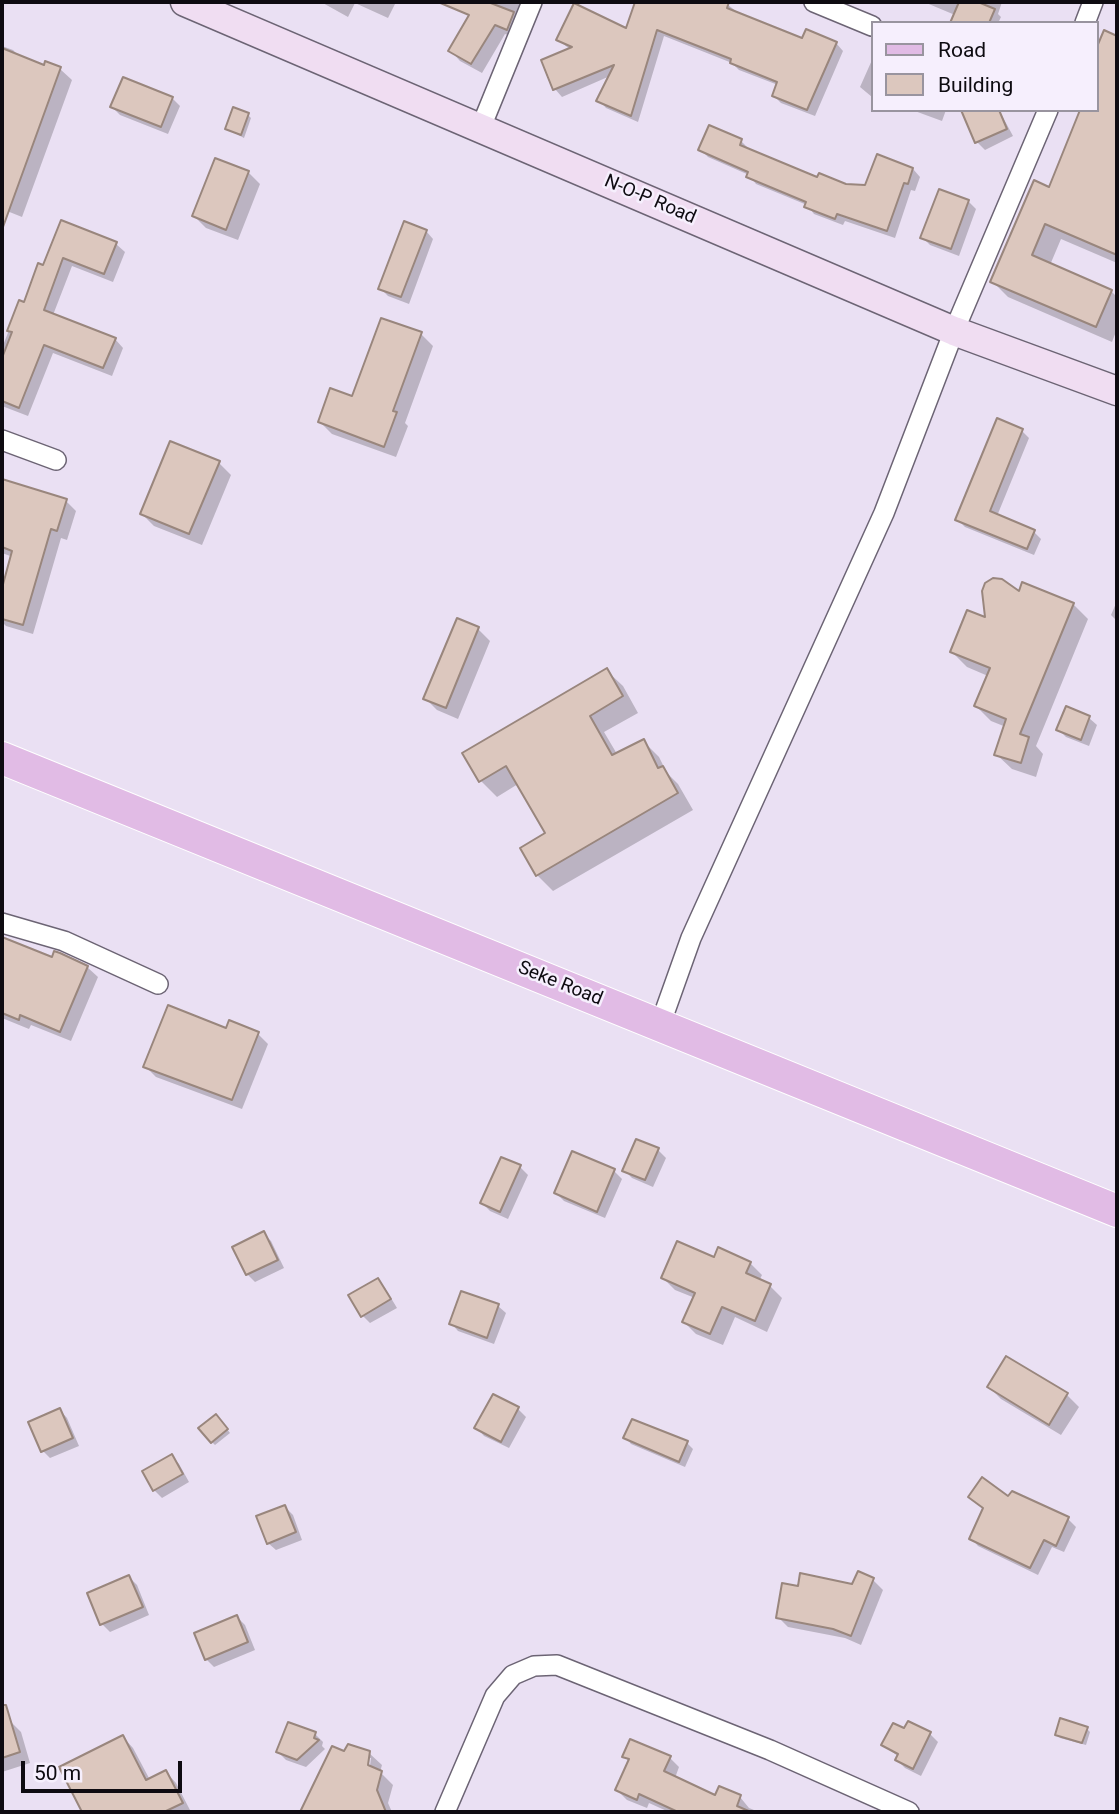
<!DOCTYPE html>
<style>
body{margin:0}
#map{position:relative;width:1119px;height:1814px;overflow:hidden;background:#eae0f3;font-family:Roboto,sans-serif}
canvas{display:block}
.frame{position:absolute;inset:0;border:4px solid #0e0b11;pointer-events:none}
.legend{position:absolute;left:871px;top:21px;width:228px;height:91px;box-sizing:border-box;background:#f6effd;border:2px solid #99949f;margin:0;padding:9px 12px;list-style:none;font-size:21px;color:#0e0b11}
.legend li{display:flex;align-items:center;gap:14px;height:35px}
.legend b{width:35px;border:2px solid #99949f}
.scale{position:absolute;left:21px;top:1761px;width:161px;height:32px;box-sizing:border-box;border:4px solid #0e0b11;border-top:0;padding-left:9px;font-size:21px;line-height:24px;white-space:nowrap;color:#0e0b11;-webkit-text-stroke:5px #f6effd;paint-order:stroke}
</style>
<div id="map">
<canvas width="1119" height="1814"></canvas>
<div class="frame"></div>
<ul class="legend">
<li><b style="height:9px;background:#e1bbe5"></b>Road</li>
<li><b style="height:19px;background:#dcc7be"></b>Building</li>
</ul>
<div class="scale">50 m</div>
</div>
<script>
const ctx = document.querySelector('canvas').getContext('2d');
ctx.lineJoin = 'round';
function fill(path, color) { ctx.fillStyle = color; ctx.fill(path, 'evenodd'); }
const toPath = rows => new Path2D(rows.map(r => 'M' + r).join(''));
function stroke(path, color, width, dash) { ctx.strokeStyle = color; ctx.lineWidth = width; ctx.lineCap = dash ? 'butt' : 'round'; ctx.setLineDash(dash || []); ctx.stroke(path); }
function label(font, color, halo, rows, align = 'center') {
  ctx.font = font + ' Roboto,sans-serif'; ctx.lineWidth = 5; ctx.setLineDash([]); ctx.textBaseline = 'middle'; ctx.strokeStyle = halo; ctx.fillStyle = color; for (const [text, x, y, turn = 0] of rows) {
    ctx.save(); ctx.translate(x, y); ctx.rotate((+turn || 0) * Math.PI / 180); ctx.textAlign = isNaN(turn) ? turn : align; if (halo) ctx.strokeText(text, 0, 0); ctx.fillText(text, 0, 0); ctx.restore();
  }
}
fill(toPath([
 [321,2,396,2,388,18,355,3,348,17],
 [469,2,530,2,518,39,505,34,482,73,460,61,450,50,470,17,465,12],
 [640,2,724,2,736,11,735,13,803,40,836,43,843,51,815,116,781,103,774,96,778,85,739,70,732,63,664,36,638,122,606,108,599,100,610,76,562,97,555,89,543,61,571,50,558,40,627,30],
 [924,2,1002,2,998,14,1001,17,998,23,954,23,955,15],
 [1105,33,1117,38,1117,263,1061,239,1050,265,1111,291,1117,297,1117,329,1112,342,1008,297,992,281,1050,189,1081,112,1079,110,1096,110],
 [2,46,13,50,20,57,45,67,46,63,60,69,72,80,22,217,2,209],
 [872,60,872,97,860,87],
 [172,98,180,106,168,134,120,115,112,107],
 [912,110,946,110,942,121],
 [963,110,999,110,1013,136,985,150,977,142],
 [248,115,251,118,244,138,227,129],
 [741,141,749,149,818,179,846,186,866,187,913,169,920,177,915,191,911,190,895,238,845,221,843,225,814,214,807,205,756,184,749,175,708,157,700,149],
 [248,172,260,184,238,240,206,228,194,216],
 [940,191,969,202,976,209,959,256,930,245,922,237],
 [62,223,116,244,125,252,113,282,72,266,53,315,115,339,123,348,112,376,53,353,28,416,2,406,2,348,20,302,25,304,44,267],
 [426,231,433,239,409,304,388,296,380,288],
 [421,334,433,346,405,423,408,426,396,457,332,434,320,422,353,399],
 [1022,431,1029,438,997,516,1034,532,1041,539,1034,555,965,527,958,520],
 [219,463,231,475,202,545,154,526,142,514],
 [2,481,66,501,76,511,67,540,61,538,33,634,6,626,2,622,2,594,13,557,2,553],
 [1020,594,1073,604,1088,619,1036,746,1043,754,1036,777,1012,769,996,754,1006,727,991,721,976,706,988,676,967,667,952,652,987,619],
 [1117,601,1117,621,1111,615],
 [458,620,478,629,490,641,458,719,437,710,425,698],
 [607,671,623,686,638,713,604,732,617,754,643,741,659,757,667,773,678,784,693,810,553,891,537,875,547,834,518,784,497,797,481,781],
 [1067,708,1089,718,1097,725,1089,746,1066,737,1059,730],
 [2,939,53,960,87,967,98,977,71,1041,31,1025,29,1029,2,1018],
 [226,1030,258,1034,268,1044,242,1109,156,1077,145,1066],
 [658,1150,666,1158,653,1187,632,1178,624,1170],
 [520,1167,528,1175,508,1219,490,1211,482,1203],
 [614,1171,622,1179,605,1218,564,1201,556,1193],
 [264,1234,271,1241,284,1268,255,1282,247,1274,234,1248],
 [715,1259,750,1263,762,1275,759,1281,770,1286,782,1298,767,1332,735,1317,723,1345,696,1334,684,1322,695,1298,675,1290,663,1278],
 [377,1280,385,1288,397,1308,370,1323,363,1316],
 [498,1306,506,1313,494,1344,458,1331,451,1323],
 [1007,1358,1067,1395,1079,1407,1061,1435,1001,1399,989,1387],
 [518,1409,526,1417,509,1448,484,1436,477,1428],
 [60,1410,67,1418,79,1446,50,1458,43,1451],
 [219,1419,230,1433,215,1445,212,1442],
 [625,1437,687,1443,693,1449,685,1467,631,1444],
 [172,1456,179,1464,189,1482,162,1498,154,1490],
 [1013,1493,1068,1519,1076,1527,1064,1552,1052,1547,1038,1575,978,1546,971,1538,985,1509,970,1497,1009,1499],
 [285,1507,293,1515,302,1540,276,1550,268,1543],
 [129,1577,137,1585,149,1615,110,1632,102,1624],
 [873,1580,883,1590,861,1645,845,1638,788,1627,778,1617,799,1588,853,1586],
 [237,1617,245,1625,255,1650,214,1667,206,1659],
 [10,1721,21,1732,30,1763,2,1772,2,1723],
 [909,1723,930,1734,938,1742,921,1776,905,1768,897,1760,899,1757,883,1745,905,1731],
 [289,1724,315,1734,323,1742,322,1746,325,1749,306,1767,286,1760,278,1752],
 [1087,1729,1090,1732,1086,1745,1060,1738,1057,1734],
 [123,1737,133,1748,150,1780,166,1772,176,1783,191,1812,84,1812,61,1768],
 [332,1748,344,1753,369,1753,382,1765,380,1772,393,1785,388,1803,392,1812,302,1812],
 [368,1758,371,1758,369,1774,365,1774],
 [625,1757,670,1758,679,1767,675,1778,716,1798,740,1797,749,1808,759,1812,669,1812,649,1803,647,1808,627,1800,617,1790,630,1762]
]), '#0003');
const building = toPath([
 [438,2,488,2,514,12,507,30,495,25,471,64,448,51,469,15,438,2],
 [635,2,729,2,727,8,802,38,806,29,837,42,807,110,772,96,777,82,730,63,731,59,657,30,631,116,596,101,614,65,553,90,541,60,572,47,556,40,574,3,626,28,635,2],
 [959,2,978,2,995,9,989,23,950,23,959,2],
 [1104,30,1117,36,1117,255,1045,224,1032,255,1112,290,1096,327,990,282,1034,180,1049,187,1080,110,1096,110,1096,49,1104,30],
 [2,48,44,65,45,61,61,67,3,227,2,48],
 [123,77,173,97,161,127,110,107,123,77],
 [233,107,249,113,241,135,225,129,233,107],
 [961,110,999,110,1007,129,975,143,961,110],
 [709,125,742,139,740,145,817,177,819,173,846,184,865,185,877,154,913,168,908,184,904,183,887,231,837,214,835,219,804,207,806,202,746,177,748,172,698,150,709,125],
 [215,158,249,171,226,230,192,216,215,158],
 [939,189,969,200,951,249,920,238,939,189],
 [61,220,117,242,104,274,63,258,44,310,116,338,103,368,44,345,19,408,2,401,2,358,12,332,7,331,19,300,24,302,38,263,43,265,61,220],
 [404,221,427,230,401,297,378,289,404,221],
 [381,318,422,332,393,411,397,412,384,447,318,422,330,388,352,396,381,318],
 [997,418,1023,429,990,511,1035,530,1027,549,955,520,997,418],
 [170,441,220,461,189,534,140,514,170,441],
 [2,479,67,499,57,531,51,529,23,625,2,619,2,588,12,551,2,547,2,479],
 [993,578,1002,579,1019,591,1022,582,1074,603,1020,734,1029,737,1021,763,994,755,1006,719,974,706,990,668,950,652,967,610,985,617,982,591,985,583,993,578],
 [457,618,479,627,446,708,423,699,457,618],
 [607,668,623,696,590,716,612,755,644,739,658,768,663,766,678,793,536,876,520,848,545,833,506,766,479,782,462,753,607,668],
 [1066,706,1090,716,1081,740,1056,730,1066,706],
 [2,937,52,957,54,951,60,953,88,966,60,1032,20,1015,19,1020,2,1013,2,937],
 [168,1005,226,1028,229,1020,259,1032,232,1100,143,1067,168,1005],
 [636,1139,659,1148,645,1180,622,1171,636,1139],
 [572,1151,615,1169,597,1212,554,1193,572,1151],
 [501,1157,521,1165,500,1212,480,1203,501,1157],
 [264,1231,278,1260,246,1275,232,1247,264,1231],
 [677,1241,714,1257,718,1247,751,1262,746,1273,771,1284,755,1321,722,1307,710,1334,682,1322,695,1293,661,1278,677,1241],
 [378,1278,391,1299,361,1317,348,1295,378,1278],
 [461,1291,499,1304,487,1338,449,1324,461,1291],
 [1006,1356,1068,1393,1049,1425,987,1387,1006,1356],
 [493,1394,519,1407,501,1442,474,1428,493,1394],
 [60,1408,73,1438,41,1452,28,1422,60,1408],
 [216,1414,228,1429,211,1443,198,1428,216,1414],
 [632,1419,688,1441,679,1462,623,1438,632,1419],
 [172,1454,183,1474,153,1491,142,1471,172,1454],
 [982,1477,1008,1496,1012,1491,1069,1517,1056,1546,1044,1540,1030,1568,969,1539,983,1508,968,1497,982,1477],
 [285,1505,296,1532,267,1544,256,1516,285,1505],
 [858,1571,874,1578,851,1636,833,1629,776,1618,782,1583,798,1586,800,1573,852,1584,858,1571],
 [129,1575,143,1607,100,1625,87,1593,129,1575],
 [237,1615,248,1642,205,1660,194,1633,237,1615],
 [2,1705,6,1705,20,1752,2,1758,2,1705],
 [1060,1718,1088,1727,1082,1743,1055,1735,1060,1718],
 [908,1721,931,1732,913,1769,895,1760,898,1754,881,1745,893,1723,904,1728,908,1721],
 [288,1722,316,1732,314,1738,319,1740,297,1760,276,1752,288,1722],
 [123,1735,146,1780,166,1770,183,1803,164,1812,82,1812,59,1767,123,1735],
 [630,1739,671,1756,664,1771,715,1795,719,1786,741,1795,737,1806,751,1812,678,1812,639,1794,637,1800,615,1790,629,1759,622,1757,630,1739],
 [348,1744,370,1751,368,1765,382,1771,377,1790,386,1812,300,1812,332,1746,344,1751,348,1744]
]);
fill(building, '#dcc7be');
stroke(building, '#99867d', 2);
const street = toPath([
 [814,2,872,26],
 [1085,23,1093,2],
 [481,127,532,2],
 [2,440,56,460],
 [2,923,64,941,158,984],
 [660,1025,691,938,884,513,954,331,1048,110],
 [445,1812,495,1696,513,1675,534,1666,557,1665,770,1750,909,1812]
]);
const secondary = toPath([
 [185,2,954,331,1117,391]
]);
const primary = toPath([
 [2,758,1117,1211]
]);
stroke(street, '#6c6474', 22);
stroke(secondary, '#6c6474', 31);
stroke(primary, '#fff', 34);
stroke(street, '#fff', 19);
stroke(secondary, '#f0ddf2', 28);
stroke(primary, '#e1bbe5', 32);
label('19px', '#0e0b11', '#f6effd', [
 ["N-O-P Road",650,200,23],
 ["Seke Road",560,984,22]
]);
</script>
